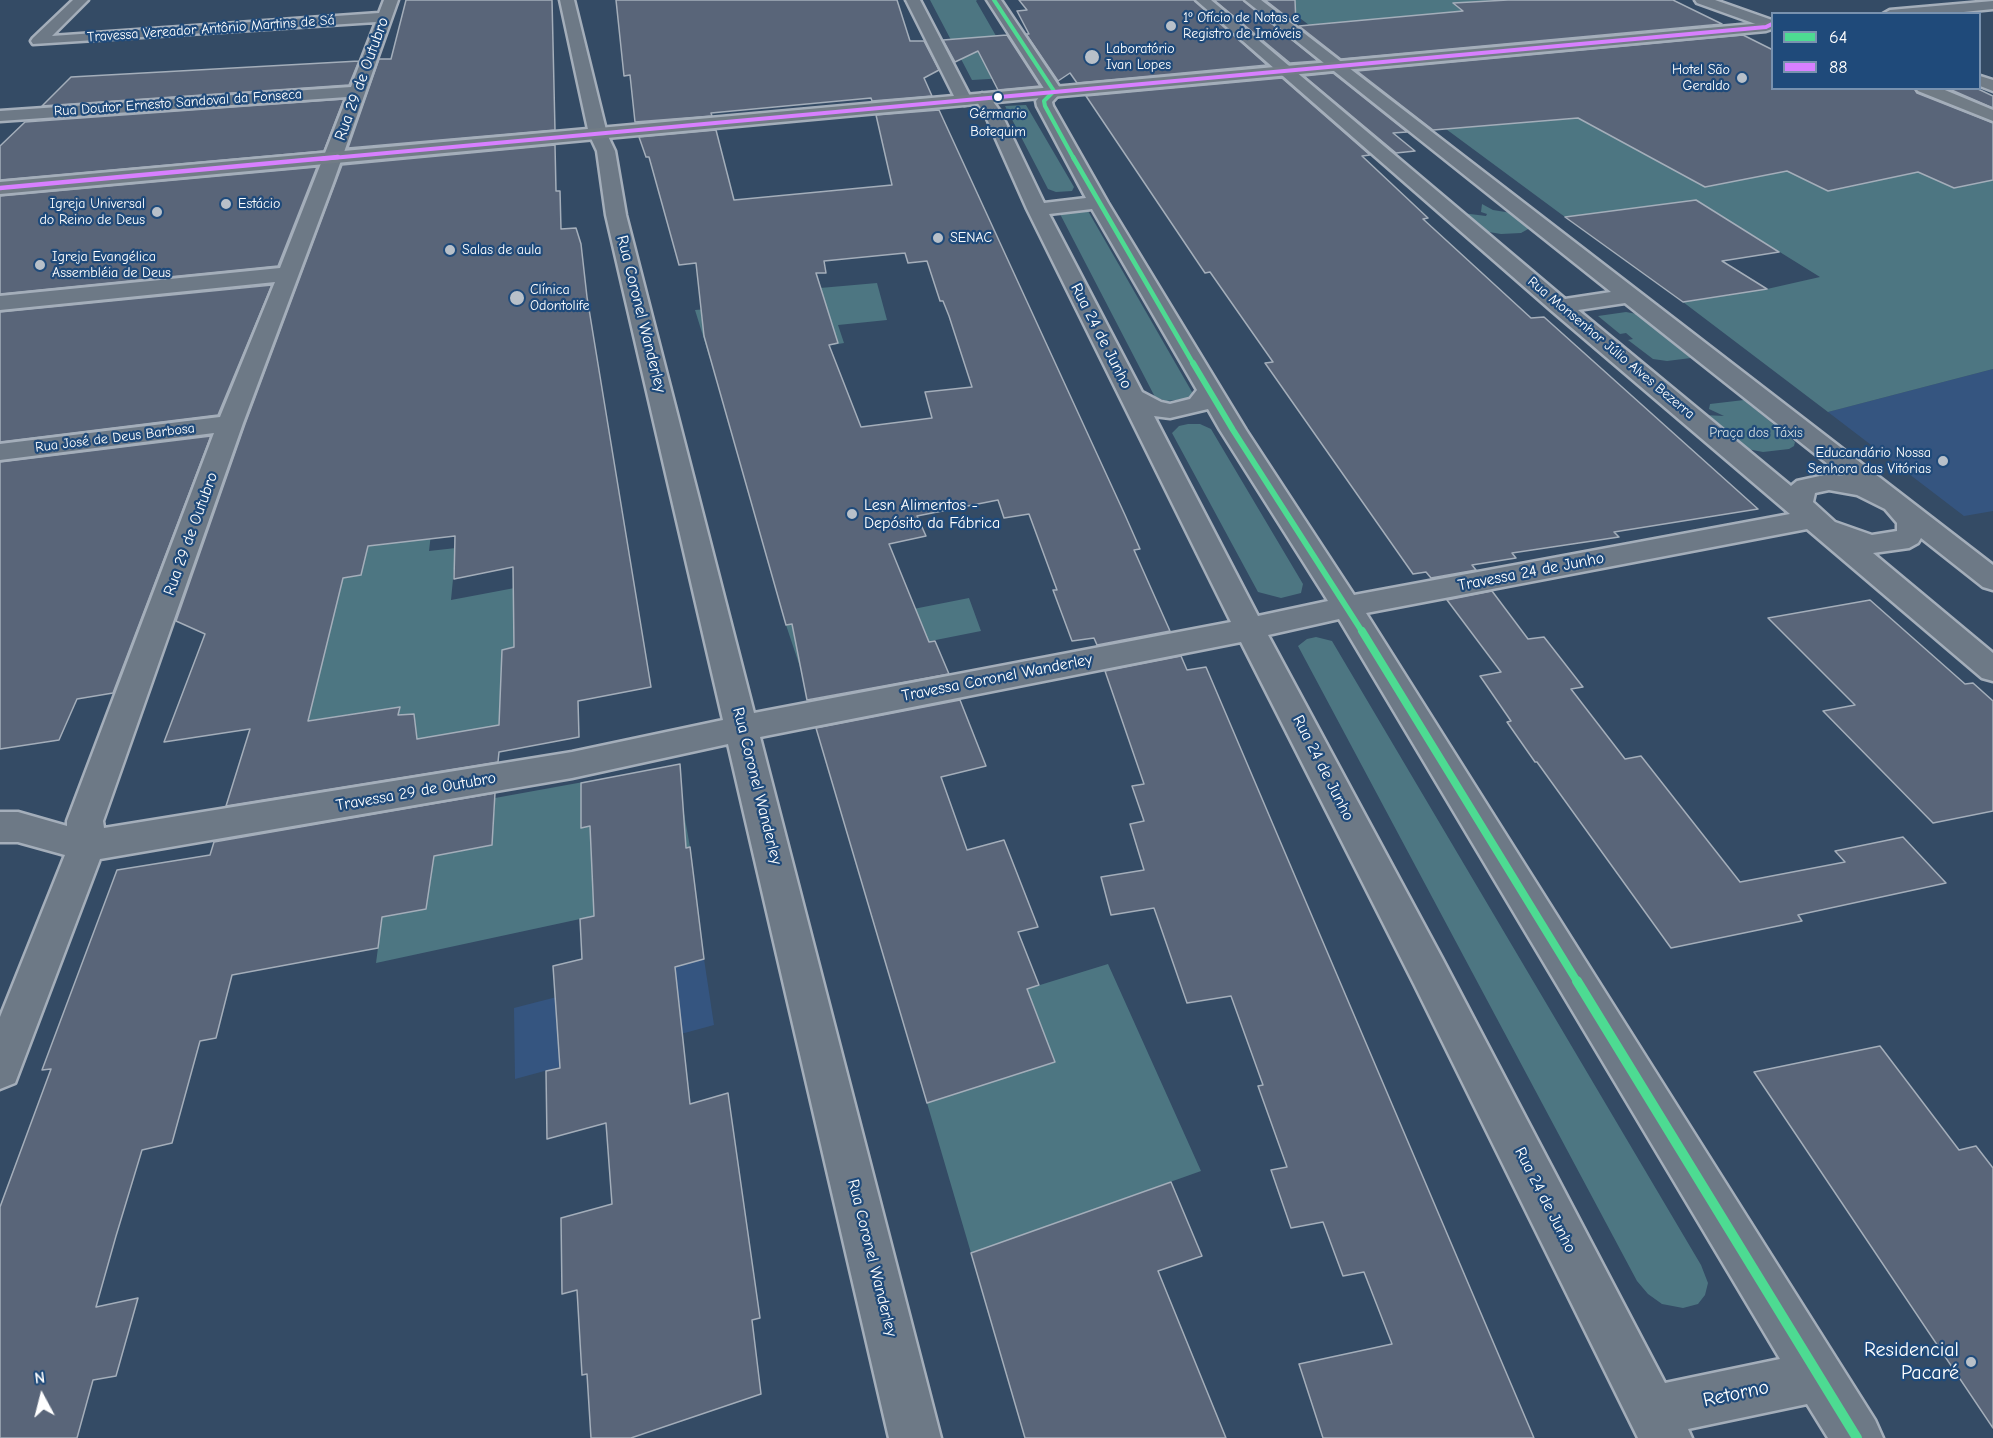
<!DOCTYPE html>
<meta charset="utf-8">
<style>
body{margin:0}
#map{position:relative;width:1993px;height:1438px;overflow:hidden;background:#344b65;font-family:"Comic Neue",sans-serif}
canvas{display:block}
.legend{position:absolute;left:1771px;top:12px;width:210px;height:78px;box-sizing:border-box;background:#1f4a7a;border:2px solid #7992af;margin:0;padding:8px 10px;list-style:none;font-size:18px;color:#fff}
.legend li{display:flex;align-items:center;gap:12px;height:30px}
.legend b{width:30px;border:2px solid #7992af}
.north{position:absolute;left:12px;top:1366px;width:60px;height:60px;-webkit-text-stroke:4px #1f4a7a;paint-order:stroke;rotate:353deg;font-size:16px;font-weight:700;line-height:24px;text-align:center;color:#fff}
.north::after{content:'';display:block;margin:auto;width:21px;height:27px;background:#fff;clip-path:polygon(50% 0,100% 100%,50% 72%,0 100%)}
</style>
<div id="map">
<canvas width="1993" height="1438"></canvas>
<ul class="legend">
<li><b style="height:8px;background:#4ddb92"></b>64</li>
<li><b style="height:8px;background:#d880ff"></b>88</li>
</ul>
<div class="north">N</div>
</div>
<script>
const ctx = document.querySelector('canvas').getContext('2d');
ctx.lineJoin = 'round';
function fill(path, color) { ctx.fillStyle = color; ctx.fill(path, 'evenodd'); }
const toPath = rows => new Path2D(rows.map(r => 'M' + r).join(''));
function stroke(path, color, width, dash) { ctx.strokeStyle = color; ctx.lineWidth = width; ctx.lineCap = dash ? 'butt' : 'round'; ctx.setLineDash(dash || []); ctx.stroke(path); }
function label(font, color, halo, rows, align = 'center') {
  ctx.font = font + ' "Comic Neue",sans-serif'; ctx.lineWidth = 4.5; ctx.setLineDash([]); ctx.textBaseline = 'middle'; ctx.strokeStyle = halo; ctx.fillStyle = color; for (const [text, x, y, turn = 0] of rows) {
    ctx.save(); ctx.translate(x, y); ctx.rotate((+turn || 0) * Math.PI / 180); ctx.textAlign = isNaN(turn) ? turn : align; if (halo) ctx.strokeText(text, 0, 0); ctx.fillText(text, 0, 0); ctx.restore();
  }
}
fill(toPath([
 [1993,369,1993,511,1964,516,1828,412],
 [704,959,714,1025,515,1079,514,1008]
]), '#355580');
fill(toPath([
 [930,0,977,0,976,1,1011,62,1022,77,972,80],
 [1276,0,1579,0,1584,2,1309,25],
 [1533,88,1705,187,1787,171,1828,191,1918,172,1954,188,1993,180,1993,369,1828,412,1683,302,1767,289,1820,277,1696,200,1565,217,1427,115],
 [1026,105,1074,187,1072,191,1056,192,1048,189,1005,106],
 [1482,204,1493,210,1518,214,1530,228,1521,233,1501,234,1483,231,1462,213,1486,216,1487,214,1481,212],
 [1088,211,1192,392,1192,396,1188,399,1166,401,1155,397,1060,214],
 [877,283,887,320,838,325,844,343,712,365,695,310,795,302,820,288],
 [1626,312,1637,314,1691,358,1667,361,1653,359,1628,340,1633,339,1626,333,1620,334,1598,316],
 [1744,400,1795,442,1794,446,1789,449,1763,452,1742,448,1730,438,1736,436,1736,432,1721,430,1704,415,1724,416,1709,409,1710,404],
 [1188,424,1200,424,1211,429,1303,584,1301,593,1281,598,1258,592,1172,433,1179,426],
 [431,534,429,551,456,548,451,600,631,566,635,591,537,643,502,650,503,678,499,726,392,744,399,707,265,727,343,578,361,575,368,546],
 [969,598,981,631,800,667,786,625,874,606,878,616],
 [1316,637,1332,641,1701,1265,1708,1283,1705,1295,1698,1304,1683,1308,1662,1304,1648,1294,1637,1281,1298,646,1307,639],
 [611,777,612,790,683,808,690,847,592,870,594,916,376,963,382,917,426,909,434,856,492,845,495,798],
 [1108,964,1201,1171,971,1253,927,1103,1055,1062,1027,989]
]), '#4d7682');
const building = toPath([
 [406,0,552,0,555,130,348,148,379,59,391,59,406,0],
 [616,0,897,0,910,41,924,41,939,70,924,78,932,96,872,101,871,98,711,113,712,116,635,122,630,75,624,76,616,0],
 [1019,0,1194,0,1267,65,1077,83,1070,73,1058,81,1026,34,1029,34,1017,11,1027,10,1019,0],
 [1214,0,1243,0,1318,61,1290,63,1214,0],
 [1265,0,1295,0,1296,24,1265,0],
 [1508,0,1673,0,1722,24,1341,59,1299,26,1463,11,1453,3,1508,0],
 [1007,35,1040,86,998,90,978,51,955,62,943,40,1007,35],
 [1743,35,1773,50,1773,88,1914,88,1917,93,1993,123,1993,180,1954,188,1918,172,1828,191,1787,171,1705,187,1578,118,1433,130,1357,71,1743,35],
 [359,61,349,85,42,106,71,77,359,61],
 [1333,73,1407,132,1393,133,1415,151,1396,153,1304,76,1333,73],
 [1282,78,1370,155,1362,156,1428,218,1423,219,1531,318,1544,317,1758,509,1614,532,1619,537,1512,553,1516,558,1472,565,1476,570,1431,578,1426,572,1413,574,1265,363,1273,362,1210,272,1205,273,1086,96,1282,78],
 [1947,88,1976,88,1993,96,1993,108,1947,88],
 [344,99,324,151,0,180,0,146,25,122,344,99],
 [939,110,1125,515,1140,549,1134,550,1170,631,1097,645,1094,638,1072,641,1053,590,1057,590,1029,514,1004,518,998,500,917,516,926,536,889,544,929,642,935,641,949,674,807,700,792,624,786,625,704,336,696,263,679,265,649,157,646,157,639,137,716,130,734,200,892,185,876,115,939,110],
 [905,253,908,263,927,261,940,301,943,301,949,316,972,387,925,392,932,418,861,427,829,345,838,343,816,273,826,273,824,261,905,253],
 [555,145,556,191,560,191,561,229,576,228,581,244,587,297,651,687,578,701,579,737,499,752,498,762,226,806,250,729,164,742,205,634,176,621,245,424,342,165,555,145],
 [455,536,454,579,513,567,514,647,502,650,499,725,417,739,414,714,398,715,400,707,308,721,343,578,361,575,368,546,455,536],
 [317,167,278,266,0,294,0,196,317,167],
 [1696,200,1779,252,1722,261,1767,289,1683,302,1565,217,1696,200],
 [272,285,218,415,0,442,0,312,272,285],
 [211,436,113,693,77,699,59,740,0,749,0,462,211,436],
 [1492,591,1528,639,1544,637,1583,687,1571,689,1625,759,1641,756,1740,882,1845,862,1835,851,1903,837,1946,883,1798,915,1802,921,1671,948,1537,762,1535,762,1507,722,1511,721,1480,676,1501,672,1447,600,1492,591],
 [1870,600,1965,684,1973,683,1993,701,1993,811,1933,823,1823,711,1855,705,1768,618,1870,600],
 [1181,656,1187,670,1206,667,1534,1438,1323,1438,1299,1364,1392,1344,1364,1272,1343,1276,1323,1222,1291,1228,1271,1170,1287,1167,1258,1086,1263,1085,1231,996,1187,1003,1154,908,1111,915,1101,877,1144,870,1130,824,1144,821,1132,786,1144,784,1105,671,1181,656],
 [960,700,986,766,941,777,967,850,1004,840,1038,927,1018,932,1039,985,1027,989,1055,1062,927,1103,816,728,960,700],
 [680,764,686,848,690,847,704,959,675,967,690,1104,728,1093,760,1318,752,1320,761,1394,631,1438,591,1438,587,1374,582,1375,577,1290,562,1294,561,1218,612,1204,606,1123,547,1139,546,1071,560,1068,553,966,582,959,580,919,594,916,590,826,581,828,581,783,680,764],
 [495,793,492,845,434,856,426,909,382,917,378,948,232,975,216,1038,200,1041,172,1143,142,1150,116,1236,96,1307,138,1298,116,1376,93,1380,77,1438,0,1438,0,1207,51,1069,42,1070,117,870,210,855,214,842,495,793],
 [1880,1046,1959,1150,1976,1146,1993,1168,1993,1428,1754,1072,1880,1046],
 [1171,1182,1202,1256,1158,1271,1226,1438,1025,1438,971,1253,1171,1182]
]);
fill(building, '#596579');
stroke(building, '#a4aeba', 1.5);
const minor = toPath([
 [73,0,88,0,52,36,379,13,384,0,398,0,333,183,243,423,103,821,104,828,572,752,723,720,606,215,597,151,589,134,560,0,574,0,607,134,615,151,626,215,754,713,1231,622,1027,209,984,112,974,98,982,93,988,95,1000,111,1044,203,1086,198,1037,106,1036,101,1045,90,987,0,1001,0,1062,91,1052,102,1053,106,1108,203,1246,430,1354,595,1790,514,1552,311,1196,0,1211,0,1565,299,1611,292,1245,0,1261,0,1993,565,1993,590,1983,587,1921,538,1918,543,1909,548,1873,553,1993,653,1993,681,1982,678,1807,529,1366,613,1875,1420,1883,1438,1828,1438,1807,1404,1688,1429,1692,1438,1638,1438,1414,984,1241,642,760,737,941,1438,889,1438,728,744,572,778,100,859,15,1083,0,1089,0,1017,65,855,18,842,0,842,0,812,18,812,67,826,67,821,214,433,0,460,0,444,220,417,275,282,0,310,0,296,280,268,347,97,0,121,0,111,351,87,376,22,33,44,31,41,33,38,73,0],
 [1092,209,1197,390,1190,399,1170,404,1161,402,1142,392,1049,214,1092,209],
 [1625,303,1843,476,1829,474,1797,481,1791,486,1578,310,1625,303],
 [1208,409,1220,430,1328,601,1258,616,1154,416,1170,418,1208,409],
 [1829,490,1857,495,1885,509,1897,523,1897,531,1872,535,1835,522,1813,502,1815,493,1829,490],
 [1339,619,1780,1359,1665,1383,1442,958,1268,635,1339,619],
 [906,0,920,0,972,100,970,104,964,105,956,100,906,0],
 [1695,0,1715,0,1772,20,1772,27,1764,27,1697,3,1695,0],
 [1993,1,1993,9,1944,14,1883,14,1890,10,1993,1]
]);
const major = toPath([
 [1772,20,1772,29,1766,31,0,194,0,182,1763,23,1772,20],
 [1980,76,1993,80,1993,91,1980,86,1980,76],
 [1916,88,1940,88,1993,110,1993,121,1918,91,1916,88]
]);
stroke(minor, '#a4aeba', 5);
stroke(major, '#a4aeba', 5);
fill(minor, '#6d7986');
fill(major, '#717c86');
stroke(toPath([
 [994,0,1054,91,1044,101,1045,106,1074,159]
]), '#4ddb92', 4);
stroke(toPath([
 [1073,157,1194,365]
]), '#4ddb92', 4.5);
stroke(toPath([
 [1193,363,1233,430,1363,633]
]), '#4ddb92', 6);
stroke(toPath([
 [1362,631,1578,983]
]), '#4ddb92', 8);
stroke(toPath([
 [1577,981,1857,1438]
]), '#4ddb92', 10);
stroke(toPath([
 [321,159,1766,27,1772,24]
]), '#d880ff', 4);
stroke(toPath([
 [0,188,338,157]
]), '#d880ff', 4.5);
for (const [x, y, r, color] of [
 [1171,26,6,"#b8c0c9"],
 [1092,57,8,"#b8c0c9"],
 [1742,78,6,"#b8c0c9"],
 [998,97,5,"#fff"],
 [226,204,6,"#b8c0c9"],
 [157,212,6,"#b8c0c9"],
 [938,238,6,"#b8c0c9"],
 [450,250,6,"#b8c0c9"],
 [40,265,6,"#b8c0c9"],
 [517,298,8,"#b8c0c9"],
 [1943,461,6,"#b8c0c9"],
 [852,514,6,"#b8c0c9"],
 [1971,1362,6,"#b8c0c9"]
]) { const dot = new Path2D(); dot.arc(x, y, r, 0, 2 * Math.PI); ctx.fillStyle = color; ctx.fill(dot); stroke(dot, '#1f4a7a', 2); }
label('14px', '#fff', '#1f4a7a', [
 ["1º Ofício de Notas e",1183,18],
 ["Registro de Imóveis",1183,34],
 ["Laboratório",1106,49],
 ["Ivan Lopes",1106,65],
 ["Hotel São",1730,70,"right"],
 ["Geraldo",1730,86,"right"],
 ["Igreja Universal",145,204,"right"],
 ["do Reino de Deus",145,220,"right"],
 ["Estácio",238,204],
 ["SENAC",950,238],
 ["Salas de aula",462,250],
 ["Igreja Evangélica",52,257],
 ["Assembléia de Deus",52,273],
 ["Clínica",530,290],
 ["Odontolife",530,306],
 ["Educandário Nossa",1931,453,"right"],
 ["Senhora das Vitórias",1931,469,"right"]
], 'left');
label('14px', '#fff', '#1f4a7a', [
 ["Travessa Vereador Antônio Martins de Sá",211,29,-4],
 ["Rua Doutor Ernesto Sandoval da Fonseca",178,103,-4],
 ["Rua Monsenhor Júlio Alves Bezerra",1611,348,40],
 ["Rua José de Deus Barbosa",115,438,-7]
]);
label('14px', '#fff', '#1f4a7a', [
 ["Gérmario",998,114],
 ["Botequim",998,132]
]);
label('14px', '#d4dee1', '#1f4a7a', [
 ["Praça dos Táxis",1756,433]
]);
label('16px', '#fff', '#1f4a7a', [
 ["Rua 29 de Outubro",362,79,-70],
 ["Rua Coronel Wanderley",641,314,76],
 ["Rua 24 de Junho",1101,336,63],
 ["Rua 29 de Outubro",191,534,-70],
 ["Travessa 24 de Junho",1531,572,-11],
 ["Travessa Coronel Wanderley",997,678,-11],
 ["Rua 24 de Junho",1323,768,63],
 ["Rua Coronel Wanderley",757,786,76],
 ["Travessa 29 de Outubro",416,792,-10],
 ["Rua 24 de Junho",1545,1200,63],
 ["Rua Coronel Wanderley",872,1258,76]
]);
label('16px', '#fff', '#1f4a7a', [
 ["Lesn Alimentos -",864,505],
 ["Depósito da Fábrica",864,523]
], 'left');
label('20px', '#fff', '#1f4a7a', [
 ["Residencial",1959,1350],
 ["Pacaré",1959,1373]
], 'right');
label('20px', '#fff', '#1f4a7a', [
 ["Retorno",1736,1394,-12]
]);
</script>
